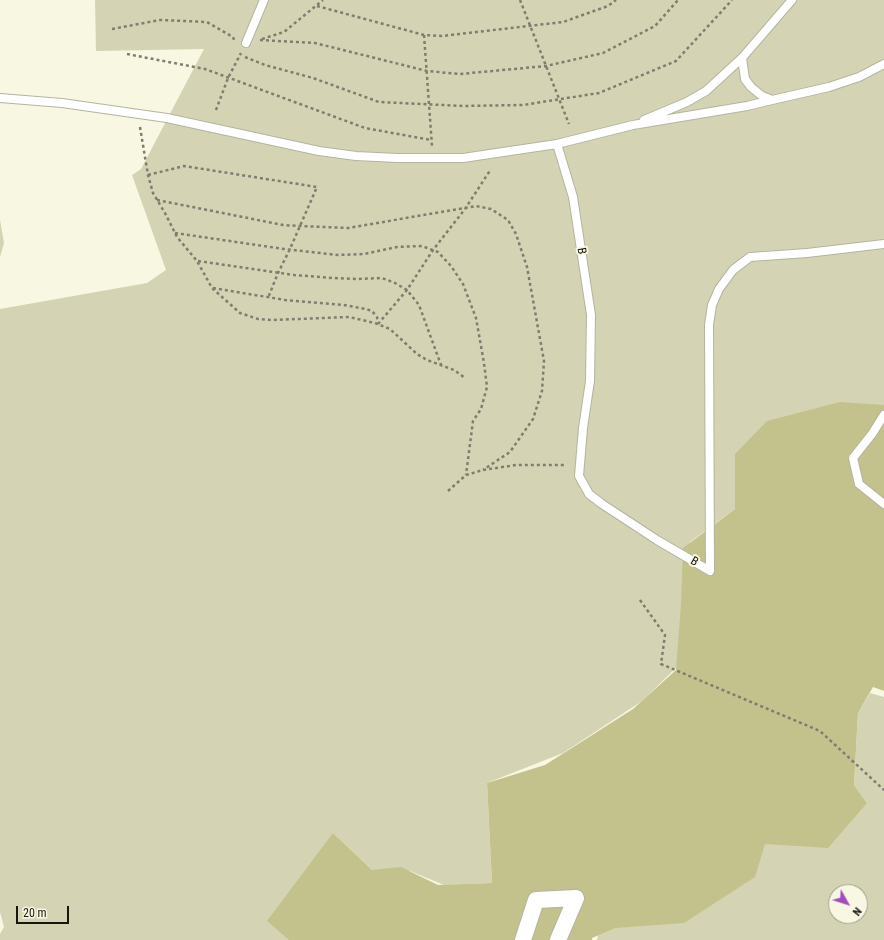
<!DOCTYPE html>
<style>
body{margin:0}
#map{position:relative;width:884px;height:940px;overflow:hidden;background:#f7f7e2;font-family:"Roboto Condensed",sans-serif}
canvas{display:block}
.north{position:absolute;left:828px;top:884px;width:40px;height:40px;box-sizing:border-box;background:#f7f7e2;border:1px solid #9d9d8e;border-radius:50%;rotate:129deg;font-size:11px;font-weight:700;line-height:16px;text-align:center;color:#16160f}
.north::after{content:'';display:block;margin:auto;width:14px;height:18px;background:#a04ebd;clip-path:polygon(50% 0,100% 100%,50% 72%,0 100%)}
.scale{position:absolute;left:16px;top:906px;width:53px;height:18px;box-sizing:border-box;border:2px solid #16160f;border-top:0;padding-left:5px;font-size:12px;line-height:14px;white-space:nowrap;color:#16160f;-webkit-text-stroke:3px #f7f7e2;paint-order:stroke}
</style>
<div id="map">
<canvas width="884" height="940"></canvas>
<div class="north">N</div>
<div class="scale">20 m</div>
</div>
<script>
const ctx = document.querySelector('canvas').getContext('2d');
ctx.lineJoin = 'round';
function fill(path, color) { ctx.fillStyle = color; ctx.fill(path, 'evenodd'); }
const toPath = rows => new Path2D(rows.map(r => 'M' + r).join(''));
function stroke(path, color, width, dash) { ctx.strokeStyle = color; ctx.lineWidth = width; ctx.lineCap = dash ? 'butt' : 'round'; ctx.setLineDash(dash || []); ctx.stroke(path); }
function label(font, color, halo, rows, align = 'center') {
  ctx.font = font + ' "Roboto Condensed",sans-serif'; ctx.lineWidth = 4; ctx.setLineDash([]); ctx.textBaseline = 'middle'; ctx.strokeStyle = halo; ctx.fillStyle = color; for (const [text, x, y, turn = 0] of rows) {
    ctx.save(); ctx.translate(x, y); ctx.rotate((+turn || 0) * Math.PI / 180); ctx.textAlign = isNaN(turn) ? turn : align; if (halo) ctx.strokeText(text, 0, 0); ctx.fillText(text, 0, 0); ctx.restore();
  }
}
fill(toPath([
 [95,0,884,0,884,418,735,454,735,509,690,542,688,656,642,701,563,753,487,783,492,883,444,885,410,871,372,870,333,833,300,940,0,940,0,934,4,927,0,912,0,309,147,283,166,270,132,175,141,169,204,49,96,51],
 [0,220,4,243,0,257],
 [870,693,884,697,884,940,597,940,602,917,764,828,867,803,854,785,858,713],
 [836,892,860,892,860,916,836,916]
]), '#d4d4b4');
fill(toPath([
 [840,402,884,405,884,691,873,687,858,713,854,785,867,803,828,848,765,844,755,877,684,923,615,928,592,938,592,940,289,940,267,921,333,833,372,870,401,867,438,885,492,883,487,783,545,765,633,709,676,670,681,604,683,548,735,509,735,454,767,421]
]), '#c3c28c');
const service = toPath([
 [246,43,264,0],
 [742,58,745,79,751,87,762,96,772,100],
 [0,98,62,103,167,118,319,151,356,156,397,158,463,158,557,144,633,125,747,106,772,100,829,87,859,77,884,64],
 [644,120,687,102,706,91,742,58,792,0],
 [557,144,573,197,591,315,590,381,583,428,579,476,589,494,602,504,657,540,710,571,709,325,712,305,719,289,733,270,750,257,807,253,884,244],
 [884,415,872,434,853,458,859,484,884,504]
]);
const minor = toPath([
 [523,940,536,900,576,898,558,940]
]);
stroke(service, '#b4b4a0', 10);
stroke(minor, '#b4b4a0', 18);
stroke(toPath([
 [520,0,569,124],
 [317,6,424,35,442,36,563,22,608,6,616,0],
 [112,29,160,20,207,22,233,37,234,40],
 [424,35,432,146],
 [262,39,284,32,323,0],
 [260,40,315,43,427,71,460,74,546,66,603,53,655,26,678,0],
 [127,54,205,69,365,128,431,140],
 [245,57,265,65,313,78,379,102,463,106,523,105,599,93,676,61,732,0],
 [216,110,228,78,241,53],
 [140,127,148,175,153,193,165,213,177,237,197,261,212,288,240,313,258,319,272,320,349,317,375,323,390,329,417,354,427,360,454,370,465,378],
 [148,175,184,166,317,187,290,249,278,273,268,298],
 [157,200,283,225,300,226,348,228,476,206,491,209,508,220,516,234,527,267,544,361,542,391,533,419,510,452,483,470],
 [175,233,284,249,338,255,364,254,397,247,422,246,438,252,451,266,463,284,476,318,484,363,487,387,481,409,473,421,466,475],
 [198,261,294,275,333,278,358,279,382,278,395,283,407,290,419,305,441,365],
 [213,288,285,300,344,305,366,309,372,311,377,317,378,324],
 [378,324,407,290,433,250,465,209,491,169],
 [448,491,466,475,483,470,516,465,565,465],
 [640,600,665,635,661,664,820,731,884,790]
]), '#7e7e70', 2.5, [3, 3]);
stroke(service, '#fff', 8);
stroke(minor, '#fff', 16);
label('12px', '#16160f', '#f7f7e2', [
 ["B",581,251,81],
 ["B",694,562,30]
]);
</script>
